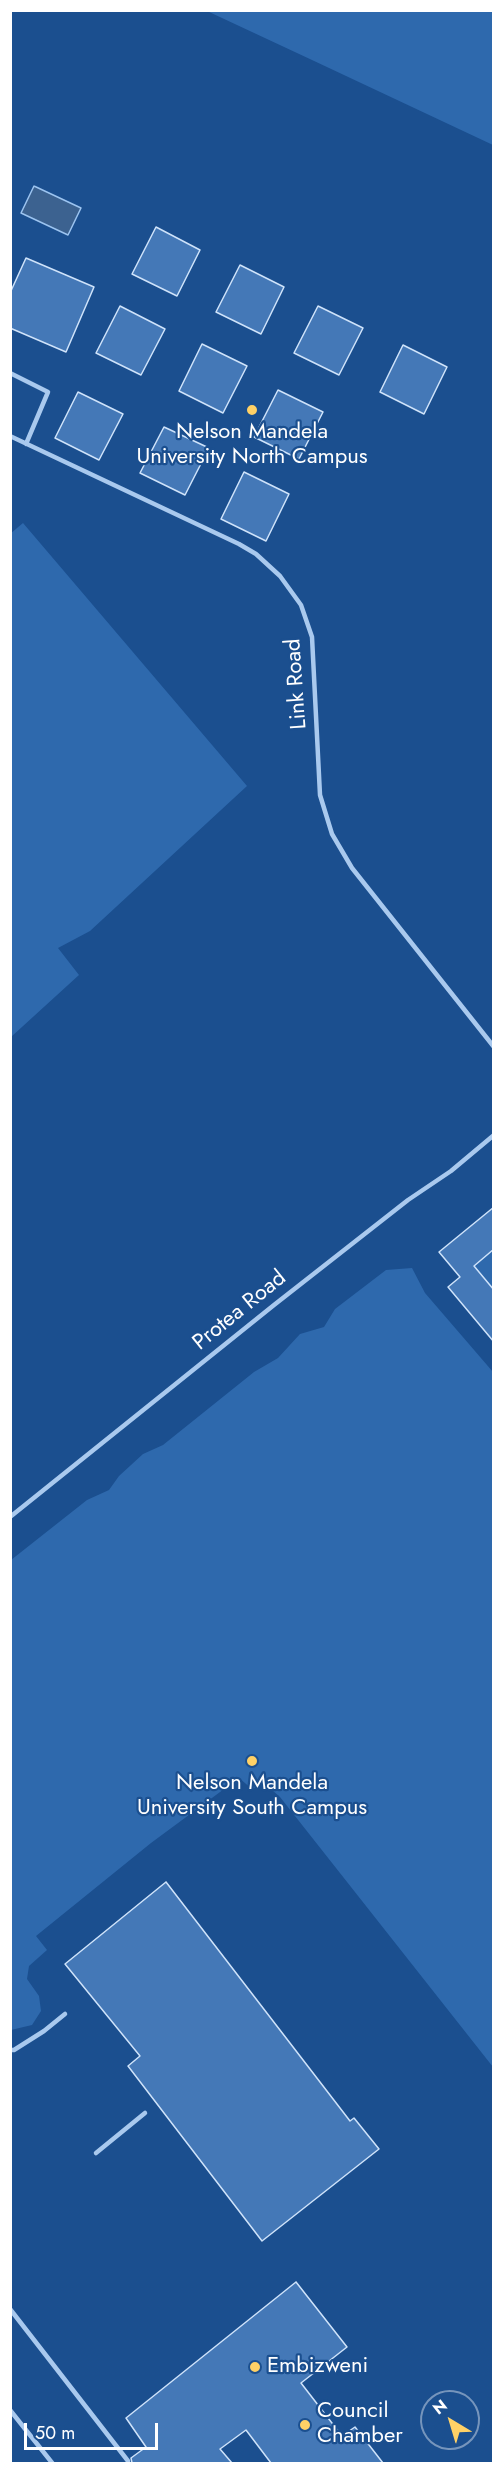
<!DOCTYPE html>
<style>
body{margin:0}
#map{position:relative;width:504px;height:2474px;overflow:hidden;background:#1b4f8f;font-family:Jost,sans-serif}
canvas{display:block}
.frame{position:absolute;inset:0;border:12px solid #fff;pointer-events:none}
.north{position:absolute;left:420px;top:2390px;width:60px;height:60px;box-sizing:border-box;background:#1b4f8f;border:2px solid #7695bc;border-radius:50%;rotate:322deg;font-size:16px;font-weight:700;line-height:24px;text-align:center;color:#fff}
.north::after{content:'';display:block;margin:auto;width:21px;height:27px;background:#ffd166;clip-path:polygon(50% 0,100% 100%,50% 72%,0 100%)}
.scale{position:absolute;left:24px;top:2423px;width:134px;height:27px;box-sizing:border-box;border:3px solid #fff;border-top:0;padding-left:8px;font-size:18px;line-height:21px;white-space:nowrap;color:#fff;-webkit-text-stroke:4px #1b4f8f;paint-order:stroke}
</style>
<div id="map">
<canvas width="504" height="2474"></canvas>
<div class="frame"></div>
<div class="north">N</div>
<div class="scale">50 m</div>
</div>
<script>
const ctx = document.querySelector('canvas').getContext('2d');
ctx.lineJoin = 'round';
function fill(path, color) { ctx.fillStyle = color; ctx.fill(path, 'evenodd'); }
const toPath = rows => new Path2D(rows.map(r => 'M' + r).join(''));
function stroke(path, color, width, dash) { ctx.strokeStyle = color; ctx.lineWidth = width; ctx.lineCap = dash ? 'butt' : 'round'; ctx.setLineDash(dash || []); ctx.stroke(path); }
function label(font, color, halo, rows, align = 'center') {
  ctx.font = font + ' Jost,sans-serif'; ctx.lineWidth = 4.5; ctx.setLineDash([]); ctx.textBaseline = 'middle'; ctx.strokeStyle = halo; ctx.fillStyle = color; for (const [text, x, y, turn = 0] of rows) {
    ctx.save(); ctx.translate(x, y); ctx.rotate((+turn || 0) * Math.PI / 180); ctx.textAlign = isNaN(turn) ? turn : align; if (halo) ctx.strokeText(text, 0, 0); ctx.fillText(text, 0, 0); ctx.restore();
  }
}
fill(toPath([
 [207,11,493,11,493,145,312,60],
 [23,523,247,786,90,931,58,948,79,975,11,1037,10,534],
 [493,1249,493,1290,474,1266],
 [412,1268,425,1293,493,1372,493,2067,280,1797,264,1783,252,1789,239,1778,151,1843,36,1936,47,1950,29,1966,27,1979,39,1996,41,2011,32,2025,11,2030,11,1560,87,1500,109,1490,119,1476,143,1454,163,1445,254,1372,278,1358,300,1334,324,1327,335,1309,386,1270]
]), '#2e69ad');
const water = toPath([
 [34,186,81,208,68,235,21,213,34,186]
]);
fill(water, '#3c6290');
stroke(water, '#9cc4f0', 1.5);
const building = toPath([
 [156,227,200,250,177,296,132,274,156,227],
 [26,258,94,287,66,352,10,328,10,293,26,258],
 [240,265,284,287,261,334,216,312,240,265],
 [120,306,165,329,141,375,96,353,120,306],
 [318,306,363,328,339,375,294,353,318,306],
 [202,344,247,366,223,413,179,391,202,344],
 [403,345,447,367,424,414,380,392,403,345],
 [278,390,323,412,299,459,254,437,278,390],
 [78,392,123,414,99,460,55,438,78,392],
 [164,427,209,448,185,495,140,473,164,427],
 [244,472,289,494,266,541,221,519,244,472],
 [494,1207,494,1249,474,1266,494,1290,494,1342,448,1287,460,1277,439,1252,494,1207],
 [166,1882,350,2121,354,2118,379,2149,262,2241,128,2066,140,2056,65,1964,166,1882],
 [296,2282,347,2347,301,2383,342,2436,355,2427,383,2463,271,2463,246,2430,220,2449,232,2463,132,2463,131,2458,146,2447,126,2418,296,2282]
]);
fill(building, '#4478b7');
stroke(building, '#cfe3fa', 1.5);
stroke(toPath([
 [10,373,48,392,26,444],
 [10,436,239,544,256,554,280,576,301,605,312,637,320,795,332,834,352,868,494,1047],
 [10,1517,274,1305,408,1200,451,1171,494,1135],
 [10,2050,14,2050,44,2031,65,2014],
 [96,2153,145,2113],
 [10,2309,128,2461],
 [10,2410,53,2464]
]), '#a9c9ee', 4.5);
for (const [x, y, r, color] of [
 [252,410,6,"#ffd166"],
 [252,1761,6,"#ffd166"],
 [255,2367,6,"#ffd166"],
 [305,2425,6,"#ffd166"]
]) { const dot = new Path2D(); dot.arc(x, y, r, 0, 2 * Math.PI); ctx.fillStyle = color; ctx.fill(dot); stroke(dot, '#1b4f8f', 2); }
label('22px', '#fff', '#1b4f8f', [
 ["Nelson Mandela",252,433],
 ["University North Campus",252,458],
 ["Nelson Mandela",252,1784],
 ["University South Campus",252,1809],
 ["Embizweni",267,2367,"left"],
 ["Council",317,2412,"left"],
 ["Chamber",317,2437,"left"]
]);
label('22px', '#fff', '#1b4f8f', [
 ["Link Road",297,684,-94],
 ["Protea Road",240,1311,-39]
]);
</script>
